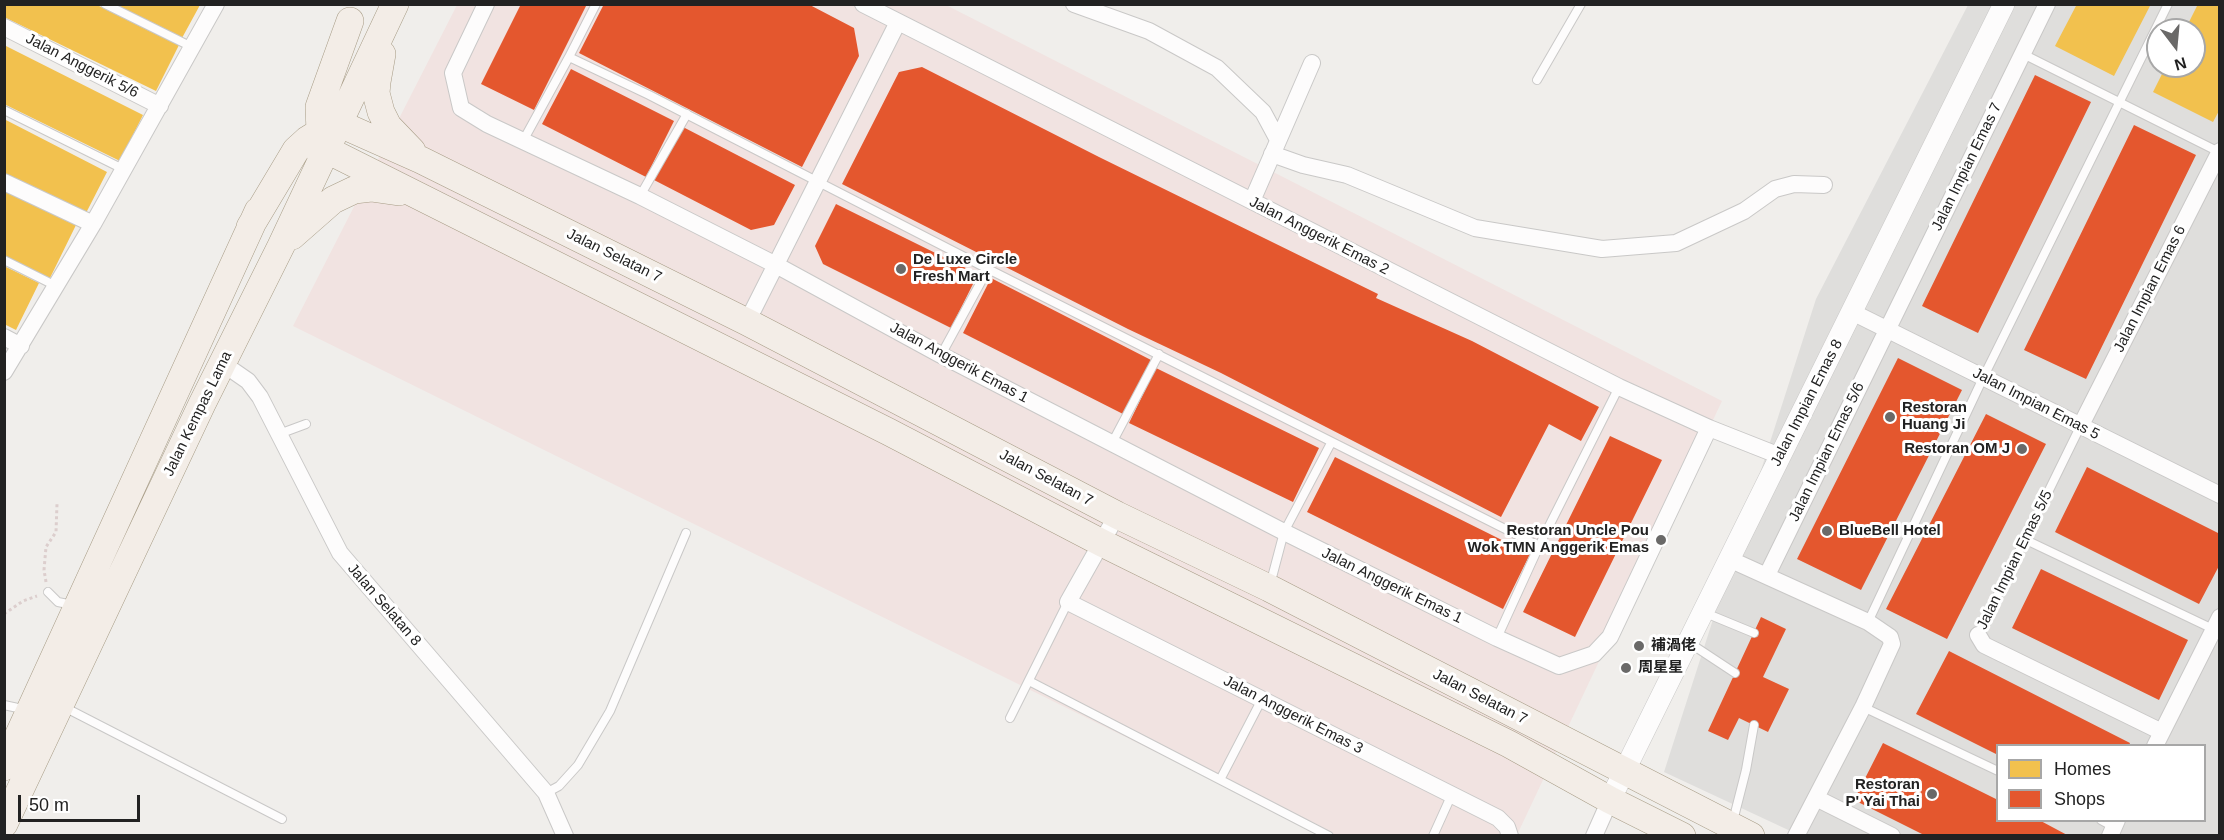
<!DOCTYPE html>
<meta charset="utf-8">
<style>
body{margin:0}
#map{position:relative;width:2224px;height:840px;overflow:hidden;background:#f0eeeb;font-family:Helvetica,sans-serif}
canvas{display:block}
.frame{position:absolute;inset:0;border:6px solid #222;pointer-events:none}
.legend{position:absolute;left:1996px;top:744px;width:210px;height:78px;box-sizing:border-box;background:#fff;border:2px solid #a7a7a7;margin:0;padding:8px 10px;list-style:none;font-size:18px;color:#222}
.legend li{display:flex;align-items:center;gap:12px;height:30px}
.legend b{width:30px;border:2px solid #a7a7a7}
.north{position:absolute;left:2146px;top:18px;width:60px;height:60px;box-sizing:border-box;background:#fff;border:2px solid #a7a7a7;border-radius:50%;rotate:164deg;font-size:16px;font-weight:700;line-height:24px;text-align:center;color:#222}
.north::after{content:'';display:block;margin:auto;width:21px;height:27px;background:#6a6968;clip-path:polygon(50% 0,100% 100%,50% 72%,0 100%)}
.scale{position:absolute;left:18px;top:795px;width:122px;height:27px;box-sizing:border-box;border:3px solid #222;border-top:0;padding-left:8px;font-size:18px;line-height:21px;white-space:nowrap;color:#222;-webkit-text-stroke:4px #fff;paint-order:stroke}
</style>
<div id="map">
<canvas width="2224" height="840"></canvas>
<div class="frame"></div>
<ul class="legend">
<li><b style="height:16px;background:#f2c14e"></b>Homes</li>
<li><b style="height:16px;background:#e4572e"></b>Shops</li>
</ul>
<div class="north">N</div>
<div class="scale">50 m</div>
</div>
<script>
const ctx = document.querySelector('canvas').getContext('2d');
ctx.lineJoin = 'round';
function fill(path, color) { ctx.fillStyle = color; ctx.fill(path, 'evenodd'); }
const toPath = rows => new Path2D(rows.map(r => 'M' + r).join(''));
function stroke(path, color, width, dash) { ctx.strokeStyle = color; ctx.lineWidth = width; ctx.lineCap = dash ? 'butt' : 'round'; ctx.setLineDash(dash || []); ctx.stroke(path); }
function label(font, color, halo, rows, align = 'center') {
  ctx.font = font + ' Helvetica,"Noto Sans SC",sans-serif'; ctx.lineWidth = 6; ctx.setLineDash([]); ctx.textBaseline = 'middle'; ctx.strokeStyle = halo; ctx.fillStyle = color; for (const [text, x, y, turn = 0] of rows) {
    ctx.save(); ctx.translate(x, y); ctx.rotate((+turn || 0) * Math.PI / 180); ctx.textAlign = isNaN(turn) ? turn : align; if (halo) ctx.strokeText(text, 0, 0); ctx.fillText(text, 0, 0); ctx.restore();
  }
}
fill(toPath([
 [1968,5,2219,5,2219,835,1799,835,1664,772,1816,299],
 [2158,30,2194,30,2194,66,2158,66],
 [1998,746,2204,746,2204,820,1998,820]
]), '#dfdedc');
fill(toPath([
 [457,5,946,5,1722,401,1517,835,1324,835,293,326]
]), '#f1e3e1');
fill(toPath([
 [4,4,95,4,179,45,156,91,4,17],
 [2077,4,2151,4,2114,76,2055,46],
 [2198,4,2220,4,2220,109,2213,122,2153,92,2166,66,2194,66,2194,30,2185,30],
 [114,5,200,5,182,38],
 [4,45,143,115,120,161,4,104],
 [4,119,107,172,85,215,4,175],
 [4,191,76,225,50,278,4,257],
 [4,266,39,283,16,330,4,324]
]), '#f2c14e');
fill(toPath([
 [521,4,587,4,534,110,481,84],
 [604,4,808,4,854,28,859,56,802,167,579,53],
 [922,67,1099,157,1378,294,1376,298,1472,341,1599,407,1581,441,1549,424,1501,517,1221,373,1128,329,842,184,899,72],
 [571,69,674,121,646,177,542,124],
 [2035,75,2091,102,1978,333,1922,306],
 [2134,125,2196,155,2086,379,2024,350],
 [683,127,795,185,774,225,751,230,654,180],
 [836,204,978,274,951,328,823,264,815,246],
 [991,278,1151,360,1123,414,963,333],
 [1898,358,1962,390,1861,590,1797,559],
 [1156,368,1319,448,1293,502,1129,423],
 [1986,414,2046,444,1947,639,1886,609],
 [1610,436,1662,460,1575,637,1523,612],
 [1335,457,1530,554,1503,609,1307,512],
 [2087,467,2220,534,2220,564,2199,604,2055,532],
 [2041,569,2188,640,2159,700,2012,628],
 [1761,617,1786,629,1763,677,1789,689,1768,732,1739,718,1728,740,1708,731],
 [1949,651,2130,743,2129,746,1998,746,1998,755,1916,714],
 [1883,743,1998,800,1998,820,2039,820,2069,836,1926,836,1854,800]
]), '#e4572e');
const service = toPath([
 [105,4,192,47],
 [596,4,569,57,649,95,988,269,1539,546,1619,387],
 [2023,54,2219,152],
 [1537,80,1581,4],
 [4,110,123,169],
 [523,141,569,57],
 [640,196,687,114],
 [4,260,56,286],
 [941,355,988,269],
 [279,434,306,424],
 [1112,443,1159,354],
 [2026,540,2213,629],
 [1270,585,1284,532,1331,443],
 [48,592,58,602,73,605],
 [1703,612,1754,633],
 [1868,622,1983,378,2168,4],
 [1978,635,2080,427],
 [1497,638,1539,546],
 [1688,642,1735,673],
 [1029,681,1329,836],
 [4,705,27,710],
 [64,707,282,819],
 [1863,707,1998,771],
 [1010,718,1068,602],
 [1221,778,1262,699],
 [546,793,559,786,578,765,610,711,686,533],
 [2101,820,2114,827],
 [1733,821,1746,770,1754,725],
 [1433,836,1452,794]
]);
const minor = toPath([
 [486,4,453,73,461,108,487,124,640,196,776,265,941,355,1284,532,1497,638,1559,666,1594,654,1610,637,1709,428],
 [863,4,1619,387,1709,428,1780,456],
 [1074,4,1149,31,1217,68,1263,112,1277,138],
 [4,27,160,106],
 [1272,154,1303,165,1347,175,1475,228,1602,249,1676,243,1744,211,1775,189,1794,184,1824,185],
 [4,182,93,224],
 [1252,201,1312,63],
 [1852,312,2220,495],
 [747,322,898,22],
 [4,337,21,346],
 [222,363,248,381,260,397,340,553,546,793,565,836],
 [4,372,93,224,216,4],
 [2080,427,2220,151],
 [1117,515,1068,602,1498,818,1507,827,1510,836],
 [1729,559,1868,622,1890,637,1892,644,1863,707,1796,836],
 [1767,575,2047,4],
 [1978,635,1984,645,2162,732],
 [2155,746,2220,617],
 [1816,798,1892,836],
 [1594,836,1610,800],
 [2110,836,2117,820]
]);
const tertiary = toPath([
 [1610,800,2004,4]
]);
const primary = toPath([
 [350,21,319,107,320,132,327,150,889,432,1102,543,1509,744,1610,800,1682,836],
 [382,54,377,82,376,93,381,112,388,126,412,151],
 [250,227,296,150,307,140,320,132,340,124,421,160,747,322,1117,515,1269,588,1751,836],
 [292,236,333,200,354,190,371,188,399,192],
 [4,767,258,211],
 [4,824,202,404,281,246,395,4]
]);
stroke(service, '#c9c8c7', 10);
stroke(minor, '#c9c8c7', 18);
stroke(tertiary, '#c9c8c7', 22);
stroke(primary, '#a79c86', 28);
stroke(toPath([
 [46,582,44,570,46,547,56,532,57,504],
 [4,614,23,601,37,596]
]), '#dccecd', 3, [3, 3]);
stroke(service, '#fdfcfc', 8);
stroke(minor, '#fdfcfc', 16);
stroke(tertiary, '#fdfcfc', 21);
stroke(primary, '#f3ede7', 27);
for (const [x, y, r, color] of [
 [901,269,6,"#6a6968"],
 [1890,417,6,"#6a6968"],
 [2022,449,6,"#6a6968"],
 [1827,531,6,"#6a6968"],
 [1661,540,6,"#6a6968"],
 [1639,646,6,"#6a6968"],
 [1626,668,6,"#6a6968"],
 [1932,794,6,"#6a6968"]
]) { const dot = new Path2D(); dot.arc(x, y, r, 0, 2 * Math.PI); ctx.fillStyle = color; ctx.fill(dot); stroke(dot, '#fff', 2); }
label('15px', '#222', '#fff', [
 ["Jalan Anggerik 5/6",82,66,27],
 ["Jalan Impian Emas 7",1967,167,-64],
 ["Jalan Anggerik Emas 2",1319,236,27],
 ["Jalan Selatan 7",614,256,26],
 ["Jalan Impian Emas 6",2150,289,-63],
 ["Jalan Anggerik Emas 1",959,363,28],
 ["Jalan Impian Emas 8",1807,403,-63],
 ["Jalan Impian Emas 5",2036,404,27],
 ["Jalan Kempas Lama",198,414,-64],
 ["Jalan Impian Emas 5/6",1827,452,-64],
 ["Jalan Selatan 7",1046,478,28],
 ["Jalan Impian Emas 5/5",2015,560,-64],
 ["Jalan Anggerik Emas 1",1392,586,26],
 ["Jalan Selatan 8",384,605,49],
 ["Jalan Selatan 7",1480,697,27],
 ["Jalan Anggerik Emas 3",1293,715,27]
]);
label('bold 15px', '#222', '#fff', [
 ["De Luxe Circle",913,260],
 ["Fresh Mart",913,277],
 ["Restoran",1902,408],
 ["Huang Ji",1902,425],
 ["Restoran OM J",2010,449,"right"],
 ["Restoran Uncle Pou",1649,531,"right"],
 ["Wok TMN Anggerik Emas",1649,548,"right"],
 ["BlueBell Hotel",1839,531],
 ["補渦佬",1651,646],
 ["周星星",1638,668],
 ["Restoran",1920,785,"right"],
 ["P' Yai Thai",1920,802,"right"]
], 'left');
</script>
